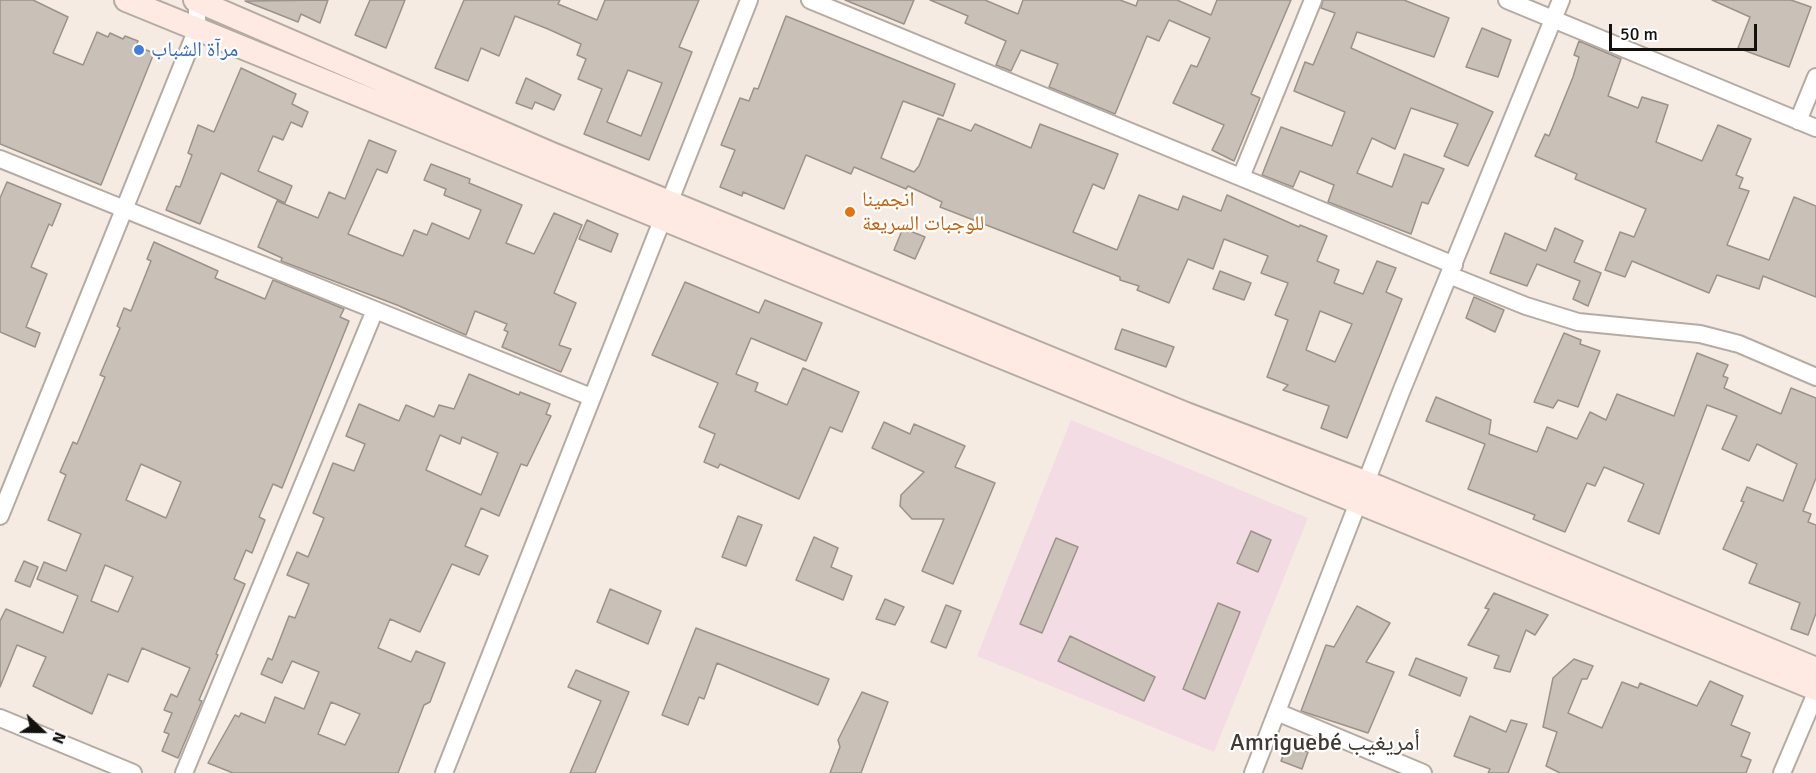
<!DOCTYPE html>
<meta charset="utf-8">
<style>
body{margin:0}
#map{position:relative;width:1816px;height:773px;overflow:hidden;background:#f5ebe2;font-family:Signika,sans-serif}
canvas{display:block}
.north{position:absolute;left:12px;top:701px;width:60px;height:60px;-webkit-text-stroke:4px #fff;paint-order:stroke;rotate:112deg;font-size:16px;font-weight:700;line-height:24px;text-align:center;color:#13100d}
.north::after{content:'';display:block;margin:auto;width:21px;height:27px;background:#13100d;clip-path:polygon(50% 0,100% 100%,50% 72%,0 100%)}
.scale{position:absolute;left:1609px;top:24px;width:148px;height:27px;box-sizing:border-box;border:3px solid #13100d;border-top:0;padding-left:8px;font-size:18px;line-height:21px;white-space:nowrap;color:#13100d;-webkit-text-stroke:4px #fff;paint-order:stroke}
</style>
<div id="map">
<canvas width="1816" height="773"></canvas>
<div class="north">N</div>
<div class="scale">50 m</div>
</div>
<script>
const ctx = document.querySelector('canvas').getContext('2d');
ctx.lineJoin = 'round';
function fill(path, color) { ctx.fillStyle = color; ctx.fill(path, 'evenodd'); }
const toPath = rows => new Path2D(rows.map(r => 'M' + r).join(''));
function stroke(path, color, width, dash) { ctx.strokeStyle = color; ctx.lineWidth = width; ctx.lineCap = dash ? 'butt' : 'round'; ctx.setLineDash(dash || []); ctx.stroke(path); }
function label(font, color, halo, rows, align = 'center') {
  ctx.font = font + ' Signika,"Noto Naskh Arabic",sans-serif'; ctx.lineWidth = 4.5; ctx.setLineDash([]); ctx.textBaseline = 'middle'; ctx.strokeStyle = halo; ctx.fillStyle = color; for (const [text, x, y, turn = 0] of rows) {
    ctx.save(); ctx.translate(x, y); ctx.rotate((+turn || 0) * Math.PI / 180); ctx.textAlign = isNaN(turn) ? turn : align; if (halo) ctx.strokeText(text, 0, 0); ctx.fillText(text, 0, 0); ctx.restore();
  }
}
fill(toPath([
 [1071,420,1308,518,1214,752,977,656]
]), '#f4dce5');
const building = toPath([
 [0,0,33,0,68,17,53,53,83,65,97,32,108,37,110,33,123,39,125,36,138,41,136,46,154,53,101,185,0,144,0,0],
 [328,0,320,23,301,14,298,22,245,1,328,0],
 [370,0,405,0,386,48,355,35,370,0],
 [464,0,560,0,558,4,597,20,605,0,699,0,679,47,692,52,649,160,584,134,602,89,578,79,586,59,577,55,581,44,548,29,515,16,499,56,481,48,468,81,435,68,464,0],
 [628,70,662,83,641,136,607,122,628,70],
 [845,0,914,0,904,24,845,0],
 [930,0,985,0,1018,14,1023,0,1120,0,1136,6,1138,0,1177,0,1211,15,1217,0,1291,0,1251,94,1260,98,1234,161,1212,150,1224,125,1173,103,1191,65,1197,67,1210,38,1169,20,1159,41,1147,36,1115,114,1049,87,1058,64,1021,50,1011,71,996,65,1006,41,965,23,968,16,930,0],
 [1323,0,1404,0,1449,18,1434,57,1357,32,1351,48,1493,112,1468,166,1444,156,1458,124,1411,108,1395,149,1372,138,1357,173,1392,187,1404,154,1444,169,1428,204,1422,202,1411,234,1328,202,1334,185,1300,171,1293,187,1262,175,1281,127,1332,146,1345,112,1294,91,1305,62,1313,65,1335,13,1321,8,1323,0],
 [1712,0,1791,0,1811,7,1789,67,1738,48,1750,17,1712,0],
 [786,16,955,84,943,116,903,101,881,158,914,172,919,166,938,118,971,131,975,124,1031,148,1040,124,1118,154,1104,189,1093,184,1073,232,1117,250,1139,195,1178,210,1183,196,1221,211,1227,195,1299,227,1300,225,1327,236,1317,261,1339,270,1334,283,1363,294,1377,261,1396,268,1386,292,1402,299,1347,438,1321,428,1329,406,1283,390,1288,385,1267,377,1288,320,1275,315,1288,283,1261,273,1268,256,1224,239,1213,269,1188,259,1169,303,1137,290,1139,286,1120,280,1120,277,940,207,942,202,908,186,906,189,854,167,851,174,806,155,784,209,743,192,742,196,720,187,735,150,721,145,740,98,749,101,754,88,758,89,786,16],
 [1320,311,1352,324,1335,362,1306,350,1320,311],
 [1482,28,1511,40,1498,77,1466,67,1482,28],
 [1579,41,1621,59,1608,96,1638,108,1642,97,1668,105,1656,142,1702,161,1718,125,1751,139,1736,175,1743,178,1739,188,1749,191,1727,245,1769,260,1794,197,1816,206,1816,297,1763,276,1759,289,1717,275,1709,293,1632,261,1625,277,1605,270,1620,232,1634,237,1646,209,1575,179,1577,174,1535,156,1545,134,1549,136,1573,77,1579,57,1574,55,1579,41],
 [241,68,296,94,292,104,308,112,302,127,291,122,283,140,273,136,258,171,292,186,285,203,221,173,200,224,166,210,176,186,180,187,192,155,188,153,198,125,214,132,241,68],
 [526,78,561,95,554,110,535,102,532,109,516,103,526,78],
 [369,140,396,151,387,173,377,169,348,234,392,252,403,256,414,230,427,235,432,223,469,239,481,210,444,195,446,189,424,180,431,164,470,179,469,183,522,205,506,243,534,254,554,213,582,225,554,293,576,303,559,345,571,349,561,372,502,347,508,332,504,330,507,324,475,311,466,335,397,305,281,261,282,258,258,247,277,201,318,218,329,192,345,199,369,140],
 [7,182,61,204,52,226,49,224,31,267,47,274,26,327,40,333,35,347,0,332,0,198,7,182],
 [587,220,618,234,611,252,579,239,587,220],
 [903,228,925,237,915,259,894,250,903,228],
 [1555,228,1583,241,1574,262,1601,273,1588,306,1573,299,1580,281,1537,264,1527,286,1490,273,1505,233,1546,251,1555,228],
 [154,242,218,271,215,278,265,299,273,280,344,309,340,317,349,321,282,488,273,484,259,517,265,520,252,553,246,550,234,579,245,584,216,654,218,655,199,700,202,701,178,758,162,751,169,734,164,732,172,713,164,710,171,694,177,697,190,668,142,648,128,682,108,674,92,714,33,686,46,657,17,645,0,687,0,621,6,609,63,633,78,596,37,579,44,562,66,571,81,534,48,520,66,475,60,472,73,442,77,444,95,401,105,377,100,375,120,328,117,326,124,308,131,311,151,261,147,259,154,242],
 [141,464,181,482,166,518,126,500,141,464],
 [105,565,133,577,118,612,91,601,105,565],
 [1220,271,1251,283,1244,300,1213,289,1220,271],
 [685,282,759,313,765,300,822,323,806,361,751,338,736,374,758,383,755,391,787,405,803,368,859,392,842,432,830,427,799,499,720,464,718,468,704,462,715,434,699,427,718,383,652,355,685,282],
 [1474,297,1504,310,1495,332,1466,318,1474,297],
 [1122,329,1174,347,1166,367,1115,349,1122,329],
 [1564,333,1581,340,1580,344,1600,351,1578,407,1558,400,1553,408,1534,402,1564,333],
 [1697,353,1728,365,1723,376,1728,378,1724,388,1781,414,1791,388,1816,398,1816,478,1803,511,1811,514,1808,522,1816,525,1816,613,1808,635,1791,629,1800,603,1749,583,1757,564,1723,549,1744,502,1741,501,1747,487,1783,501,1797,464,1757,444,1749,461,1722,449,1737,416,1707,405,1659,534,1628,521,1644,484,1604,467,1595,486,1587,483,1565,532,1533,519,1535,515,1468,489,1485,444,1426,421,1436,397,1491,420,1489,434,1537,452,1547,427,1577,439,1590,412,1606,420,1617,394,1674,416,1697,353],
 [469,374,519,395,520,392,550,404,546,414,551,416,527,466,521,464,499,516,481,508,465,546,488,556,479,575,452,564,420,632,390,619,378,648,411,662,416,651,445,663,430,702,424,705,398,773,233,773,208,763,235,715,239,717,241,713,265,723,275,697,304,709,319,672,292,661,282,683,261,674,268,658,272,660,289,616,295,618,309,584,287,575,297,552,308,557,324,518,313,513,333,463,354,471,365,444,346,436,359,404,399,421,406,405,434,417,439,405,454,409,469,374],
 [440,435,460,444,462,437,498,453,481,495,426,470,440,435],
 [331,702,360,714,345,745,318,734,331,702],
 [884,422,910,434,914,424,965,446,955,467,995,483,953,584,922,571,944,519,912,519,900,506,901,495,924,472,872,448,884,422],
 [738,516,762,525,746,566,722,557,738,516],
 [1251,531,1271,540,1258,572,1237,563,1251,531],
 [814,537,838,548,831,567,852,576,843,600,796,580,814,537],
 [1056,538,1078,547,1042,633,1020,624,1056,538],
 [24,561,38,567,30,587,15,581,24,561],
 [610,589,661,611,648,644,597,622,610,589],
 [1494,593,1548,615,1535,635,1526,630,1510,672,1494,668,1499,656,1468,645,1489,609,1485,608,1494,593],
 [885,599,904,607,895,625,876,619,885,599],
 [1218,603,1240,612,1205,699,1183,689,1218,603],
 [946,605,961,611,946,648,931,642,946,605],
 [1357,606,1390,623,1366,662,1394,672,1368,733,1301,711,1326,645,1334,647,1357,606],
 [696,628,829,679,818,705,717,663,704,699,699,697,688,725,662,715,696,628],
 [1070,636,1155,677,1144,701,1058,661,1070,636],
 [1416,658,1467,678,1460,696,1409,675,1416,658],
 [1574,659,1593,666,1587,679,1582,679,1568,713,1602,728,1622,682,1638,688,1640,683,1697,706,1710,681,1743,696,1731,725,1750,733,1741,756,1751,760,1746,773,1560,773,1546,766,1557,732,1543,727,1553,678,1574,659],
 [576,670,629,692,595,773,570,773,601,701,568,687,576,670],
 [862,692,888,702,861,773,830,773,840,747,838,740,862,692],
 [1470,716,1506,732,1511,720,1527,724,1508,773,1488,773,1490,769,1454,756,1470,716],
 [1287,745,1308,752,1302,769,1281,761,1287,745]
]);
fill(building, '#c9c0b7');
stroke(building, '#9b928a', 1.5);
const street = toPath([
 [810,0,1454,265],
 [1507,0,1816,128],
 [1798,121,1816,77],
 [0,159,591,397],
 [1241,177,1313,0],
 [1449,275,1526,306,1578,322,1700,334,1739,344,1816,377],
 [0,516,197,29,197,0],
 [1277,712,1423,773],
 [0,718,133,773],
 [184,773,375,310],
 [444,773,749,0],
 [1253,773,1401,392,1561,0],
 [1782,773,1816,693]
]);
const secondary = toPath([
 [126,0,1816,689],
 [195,0,552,154,1186,414,1378,487,1816,669]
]);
stroke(street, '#b4aba2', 20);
stroke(secondary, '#b4aba2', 26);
stroke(street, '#fff', 16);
stroke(secondary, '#feeae3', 22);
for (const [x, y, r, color] of [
 [139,50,6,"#3f7fe0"],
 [850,212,6,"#e8710a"]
]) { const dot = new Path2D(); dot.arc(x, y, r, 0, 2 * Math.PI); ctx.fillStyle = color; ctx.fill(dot); stroke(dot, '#fff', 2); }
label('21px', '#366cbe', '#fff', [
 ["مرآة الشباب",151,50]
], 'left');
label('21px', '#c56008', '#fff', [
 ["انجمينا",862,200],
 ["للوجبات السريعة",862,224]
], 'left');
label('24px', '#413932', '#fff', [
 ["Amriguebé أمريغيب",1325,744]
]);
</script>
